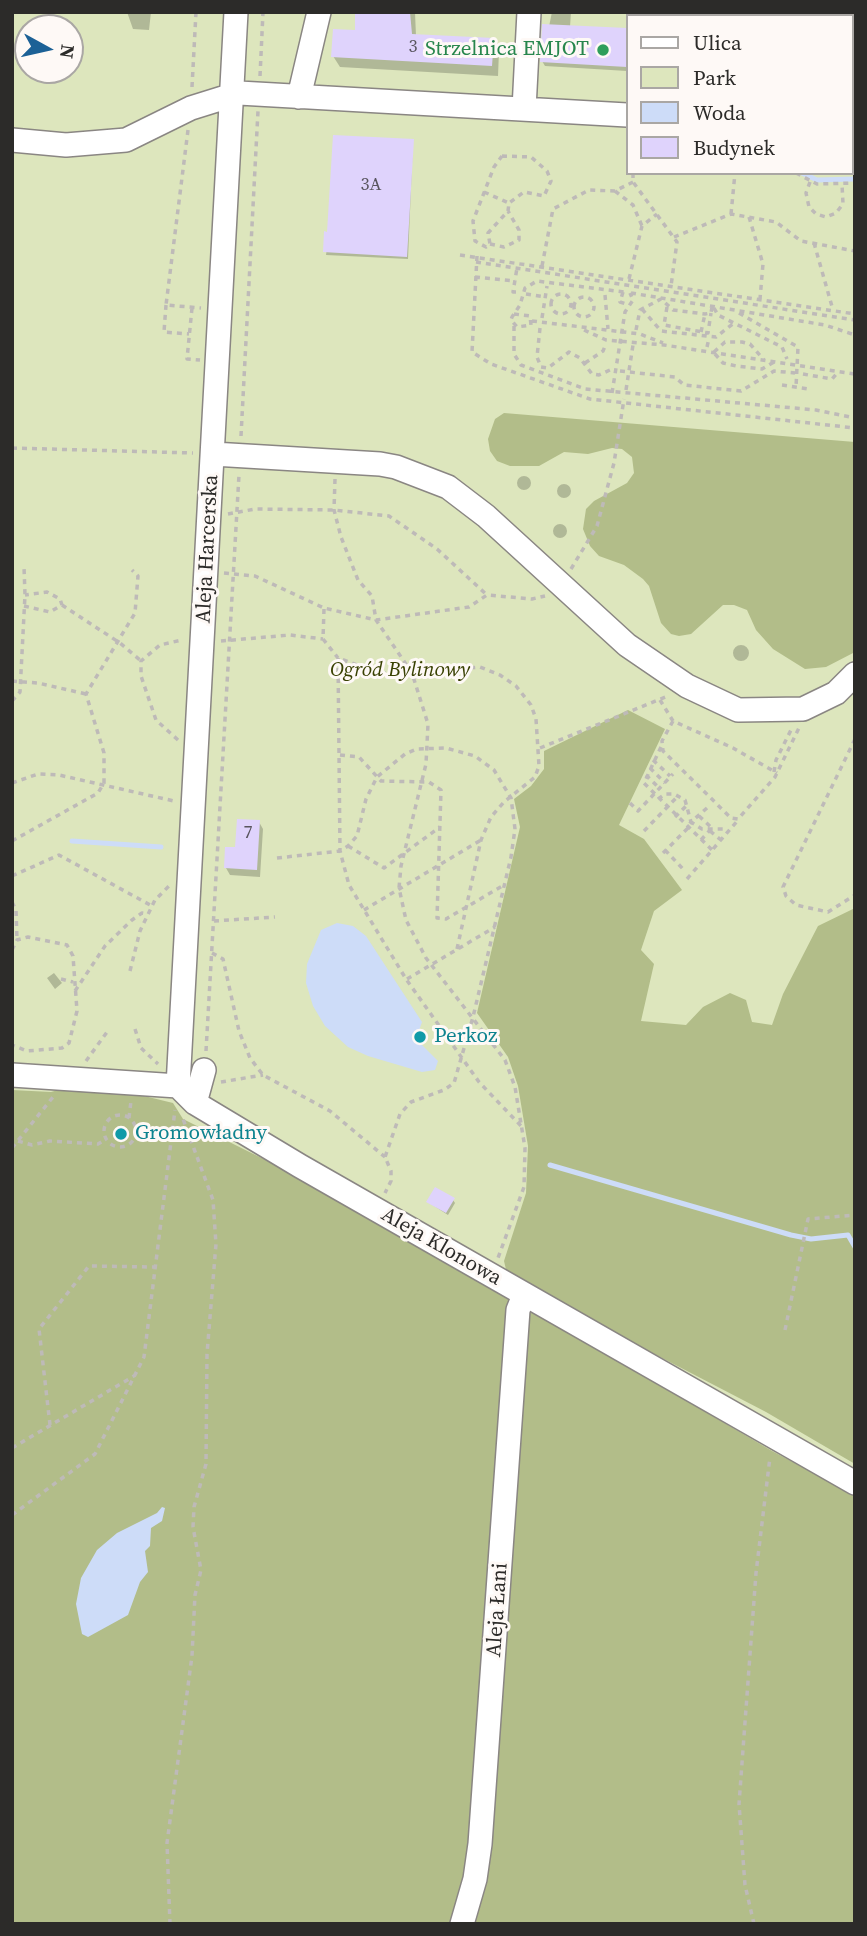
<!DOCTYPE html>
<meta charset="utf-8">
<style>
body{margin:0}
#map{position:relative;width:867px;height:1936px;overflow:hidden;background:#fef9f6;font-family:"Source Serif 4",serif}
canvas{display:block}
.frame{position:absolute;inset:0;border:14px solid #2c2b29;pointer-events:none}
.legend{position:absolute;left:626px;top:14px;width:228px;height:161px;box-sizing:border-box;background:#fef9f6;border:2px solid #aaa7a4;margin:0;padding:9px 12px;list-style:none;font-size:21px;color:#2c2b29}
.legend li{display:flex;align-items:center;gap:14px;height:35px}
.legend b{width:35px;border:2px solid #aaa7a4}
.north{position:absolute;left:14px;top:14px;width:70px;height:70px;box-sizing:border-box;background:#fef9f6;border:2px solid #aaa7a4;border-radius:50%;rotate:98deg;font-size:19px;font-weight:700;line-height:28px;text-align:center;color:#2c2b29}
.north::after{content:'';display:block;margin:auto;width:24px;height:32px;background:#1c6196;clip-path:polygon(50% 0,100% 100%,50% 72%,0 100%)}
</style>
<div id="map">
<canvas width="867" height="1936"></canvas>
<div class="frame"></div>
<ul class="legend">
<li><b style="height:9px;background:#fff"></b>Ulica</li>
<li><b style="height:19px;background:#dde6bd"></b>Park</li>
<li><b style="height:19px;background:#cddcf8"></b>Woda</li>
<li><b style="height:19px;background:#dfd3fc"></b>Budynek</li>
</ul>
<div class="north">N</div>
</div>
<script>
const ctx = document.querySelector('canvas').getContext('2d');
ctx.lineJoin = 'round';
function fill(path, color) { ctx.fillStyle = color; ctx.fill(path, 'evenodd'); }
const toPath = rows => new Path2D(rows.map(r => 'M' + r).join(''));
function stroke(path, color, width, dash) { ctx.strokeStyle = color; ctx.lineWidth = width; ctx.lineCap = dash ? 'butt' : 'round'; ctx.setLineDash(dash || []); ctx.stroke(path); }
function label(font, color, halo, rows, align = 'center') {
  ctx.font = font + ' "Source Serif 4",serif'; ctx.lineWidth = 6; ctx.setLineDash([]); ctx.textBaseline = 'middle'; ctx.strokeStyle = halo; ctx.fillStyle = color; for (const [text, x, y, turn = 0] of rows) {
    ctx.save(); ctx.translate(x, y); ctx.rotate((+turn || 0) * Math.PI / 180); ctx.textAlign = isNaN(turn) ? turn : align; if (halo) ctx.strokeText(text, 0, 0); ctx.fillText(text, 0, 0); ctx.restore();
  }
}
fill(toPath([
 [12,12,855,12,855,1924,12,1924],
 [627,16,851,16,851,173,627,173],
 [28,28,70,28,70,70,28,70]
]), '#dde6bd');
fill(toPath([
 [504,413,855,442,855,652,826,667,805,669,773,649,756,630,747,610,734,605,723,605,691,634,679,636,671,634,661,623,649,586,643,579,624,565,599,556,590,546,583,529,586,509,594,501,627,483,634,473,632,457,622,449,612,448,588,454,564,452,539,466,510,466,497,461,490,451,488,439,495,419],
 [628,710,665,729,619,825,644,839,682,890,654,911,641,950,654,964,641,1021,686,1025,703,1007,730,993,746,1000,752,1022,772,1025,783,994,818,926,855,908,855,1464,766,1412,508,1278,504,1261,526,1193,528,1146,518,1086,508,1057,477,1013,520,827,514,799,531,786,544,769,544,751],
 [72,1086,140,1095,173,1103,183,1119,342,1198,772,1451,855,1495,855,1924,12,1924,12,1090,51,1092]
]), '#b2bd89');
fill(toPath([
 [337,923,353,926,366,936,422,1022,416,1039,438,1061,435,1070,422,1072,368,1056,348,1047,325,1026,313,1006,306,983,307,964,321,930],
 [162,1507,165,1508,162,1521,151,1528,150,1546,145,1551,148,1572,140,1582,128,1615,88,1637,82,1634,76,1604,81,1578,97,1550,117,1533,157,1513]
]), '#cddcf8');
fill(toPath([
 [127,12,151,12,149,30,133,29],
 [357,12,415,12,416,36,493,40,499,51,498,76,340,67,333,56,357,32],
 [552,12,571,12,570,27,627,30,627,71,545,66,542,61],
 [851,99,855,100,855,119,851,119],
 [413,141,408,259,326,255,329,233],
 '517 483a7 7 0 1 1 14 0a7 7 0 1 1-14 0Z',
 '557 491a7 7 0 1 1 14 0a7 7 0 1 1-14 0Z',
 '553 531a7 7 0 1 1 14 0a7 7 0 1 1-14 0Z',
 '733 653a8 8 0 1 1 16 0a8 8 0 1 1-16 0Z',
 [259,822,263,829,260,877,230,875,226,868],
 [54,973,62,983,55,989,47,978],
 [453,1200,455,1203,448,1215,428,1202]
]), '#0003');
stroke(toPath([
 [802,173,817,180,855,179],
 [72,841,161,847],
 [550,1165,791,1235,811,1239,848,1235,855,1247]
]), '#cddcf8', 5);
fill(toPath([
 [355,12,410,12,412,34,494,38,492,66,331,57,333,29,355,30],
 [542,24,627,28,627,67,540,62],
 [333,135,414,139,407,257,323,252,324,231,327,232],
 [237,819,260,820,257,870,224,868,225,847,235,847],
 [435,1187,455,1198,446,1213,426,1202]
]), '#dfd3fc');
const minor = toPath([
 [690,16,690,12],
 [814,16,814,12],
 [299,97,319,12],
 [524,109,529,12],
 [12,140,66,145,126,140,191,108,239,93,627,115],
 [213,454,380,464,396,467,448,487,486,516,627,645,687,686,738,710,803,709,836,693,855,674],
 [12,1075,178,1086,195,1103,300,1166,855,1483],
 [178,1086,236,12],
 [195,1103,204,1070],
 [462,1924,475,1879,480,1844,518,1310,524,1295]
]);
stroke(minor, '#8a8683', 26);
stroke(toPath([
 [260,76,263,12],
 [851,81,855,80],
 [192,87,196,12],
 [188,130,166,305,201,308],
 [851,136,855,137],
 [502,156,531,157,547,171,551,181,544,196,524,192,509,203,508,211,488,233,490,244,486,247,475,241,473,221,494,167,502,156],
 [851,163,855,163],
 [633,173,633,182,677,242,671,286],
 [796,173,817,184,855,183],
 [810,182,806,193,809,207,816,214,826,217,836,213,843,204,842,184],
 [615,191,633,205,642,226],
 [484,192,509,203],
 [731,214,735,173],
 [749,217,763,264,760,299],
 [674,237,731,214,776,222,801,241,855,251],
 [814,243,833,310],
 [490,244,504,247,519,240,519,230,508,211],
 [460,255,855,314],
 [477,256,472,352,491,364,590,399,855,428],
 [476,262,855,320],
 [542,266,553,209,589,190,615,191,633,182],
 [475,277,515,281],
 [629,279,642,226,657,214],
 [516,292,513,292,517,268],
 [623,292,620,302,629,305],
 [631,293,825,325,855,335],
 [526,294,545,297],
 '551 304a10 10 0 1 1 20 0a10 10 0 1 1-20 0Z',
 [605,295,608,329],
 '574 307a10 10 0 1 1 20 0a10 10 0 1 1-20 0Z',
 [166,305,164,332,189,334],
 [667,307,664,325,708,333,711,313],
 [192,308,187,359,200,360],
 [714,308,718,315,782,347,787,359],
 [642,309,661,331,716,337,734,323],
 [739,313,798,347,796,387],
 [514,314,530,316,531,325,517,327,511,320,512,317,520,305,525,288,537,281,624,292],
 [542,318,547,286],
 [532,321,640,334,663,343],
 [514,326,514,354,521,365,585,389,816,410,855,418],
 [540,328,537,357,541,367,548,368,569,352,580,358,592,374,599,375,612,369],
 [584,330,606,340,664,345,855,374],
 [636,330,640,310,661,299,673,310,705,314,711,313,712,307],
 [701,332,705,314],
 [707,347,709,338],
 [714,352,725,342,742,342,750,344,764,360],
 [715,354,723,363,736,366,762,369,774,362],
 [585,363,603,351,606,344],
 [620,371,675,377,684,385,741,391,774,371,795,373],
 [803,374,832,379,838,372],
 [782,385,809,389],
 [626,390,633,345],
 [612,393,625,312,633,300,630,293],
 [241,436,258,111],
 [12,448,193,453],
 [335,479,334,510,341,537,358,580,372,596,376,620,412,673,428,724,426,764,401,866,399,888,406,920,426,958,505,1060,515,1087,525,1148,524,1187,498,1258],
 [228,514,255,509,334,510,389,516,437,549,487,595],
 [571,569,597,526,614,463,624,399],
 [224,573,255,576,324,608,376,620,469,607,487,595,532,599,545,596],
 [62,605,120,643,141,661],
 [24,606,50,612,62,605,60,599,47,592,25,595],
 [324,609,323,639,338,658],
 [221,641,290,635,323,639],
 [12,681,38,683,86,694],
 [660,700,673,721,733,748,777,773],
 [12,701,20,692,25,595,24,567],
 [673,721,662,741,663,751,731,818,738,819,775,777,799,728],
 [855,739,783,887,786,896,796,905,828,912,855,895],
 [178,740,156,720,141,676,141,661,160,645,182,640],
 [661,747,644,783,712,850],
 [540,748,668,696],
 [340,755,359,757,381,781,429,782,441,790,437,918,446,919,504,885],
 [653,760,670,776],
 [650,768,665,783],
 [774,772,776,760,792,728],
 [646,775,659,788],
 [12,783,38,774,59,775,174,801],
 [658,799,665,794,674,794,685,800,691,822,687,827],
 [630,803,638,811,673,774],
 [707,808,691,822,702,829,723,829,728,832],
 [699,816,713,829],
 [675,817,688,804],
 [644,831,679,795],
 [710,831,721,840],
 [701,840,711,829],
 [12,841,98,793,104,783,104,753,86,694,135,613,138,576,132,570],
 [348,846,384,868,440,827],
 [665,850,683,869],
 [663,853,688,828],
 [277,858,340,851,348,846,357,836,366,799,377,777,405,754,417,749,446,748,475,756,494,770,511,798,515,829,511,857,473,1017,454,1083,444,1090,411,1102,400,1114,385,1157,391,1171,391,1181,385,1193],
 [12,876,59,855,152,906],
 [687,879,739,819],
 [12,902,16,910,17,940],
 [364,910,481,840],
 [214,921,275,917],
 [457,949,481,840,491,817,504,802,535,777,539,766,536,719,531,705,516,686,500,675,480,667,394,674,376,672,338,658,340,851,349,885,406,979,479,1082,522,1127],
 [12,950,17,940,28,937,67,945,73,956,77,1011,69,1043,62,1048,27,1051,12,1045],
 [212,953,223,959,239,1031,250,1058,263,1075,330,1111,385,1157],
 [130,971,140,931,155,900,169,886],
 [61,979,73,982],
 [407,979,495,927],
 [75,991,105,946,132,920,142,913,148,914],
 [135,1029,141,1048,158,1064],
 [206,1051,239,475],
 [86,1061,107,1032],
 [221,1082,263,1075],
 '104 1131a16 16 0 1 1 32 0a16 16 0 1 1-32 0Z',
 [129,1118,131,1101],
 [18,1141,32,1145,50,1141,98,1144,106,1139],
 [12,1148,53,1097],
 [785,1330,808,1219,855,1215],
 [50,1425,39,1329,89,1266,155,1267],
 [12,1448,134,1376],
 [12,1515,95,1454,144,1357,175,1110],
 [170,1924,167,1843,192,1656,195,1595,201,1570,193,1527,194,1507,206,1464,207,1354,216,1244,213,1200,183,1119],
 [754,1924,745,1885,739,1804,756,1573,770,1457]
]), '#bebab8', 3.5, [5, 5]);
stroke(minor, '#fff', 23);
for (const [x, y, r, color] of [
 [603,50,7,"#2e9e5b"],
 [420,1037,7,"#0f9aa8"],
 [121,1134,7,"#0f9aa8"]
]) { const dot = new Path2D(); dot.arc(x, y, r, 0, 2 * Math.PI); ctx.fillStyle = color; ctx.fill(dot); stroke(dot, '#fef9f6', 2.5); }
label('18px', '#59555e', null, [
 ["3",413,47],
 ["3A",371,185],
 ["7",248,833]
]);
label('21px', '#27864d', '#fef9f6', [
 ["Strzelnica EMJOT",589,50]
], 'right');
label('21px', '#2c2b29', '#fef9f6', [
 ["Aleja Harcerska",208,549,-87],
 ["Aleja Klonowa",441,1247,30],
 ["Aleja Łani",498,1610,-86]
]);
label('italic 21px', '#394102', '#fef9f6', [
 ["Ogród Bylinowy",400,671]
]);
label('21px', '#0d838f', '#fef9f6', [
 ["Perkoz",434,1037],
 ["Gromowładny",135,1134]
], 'left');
</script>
